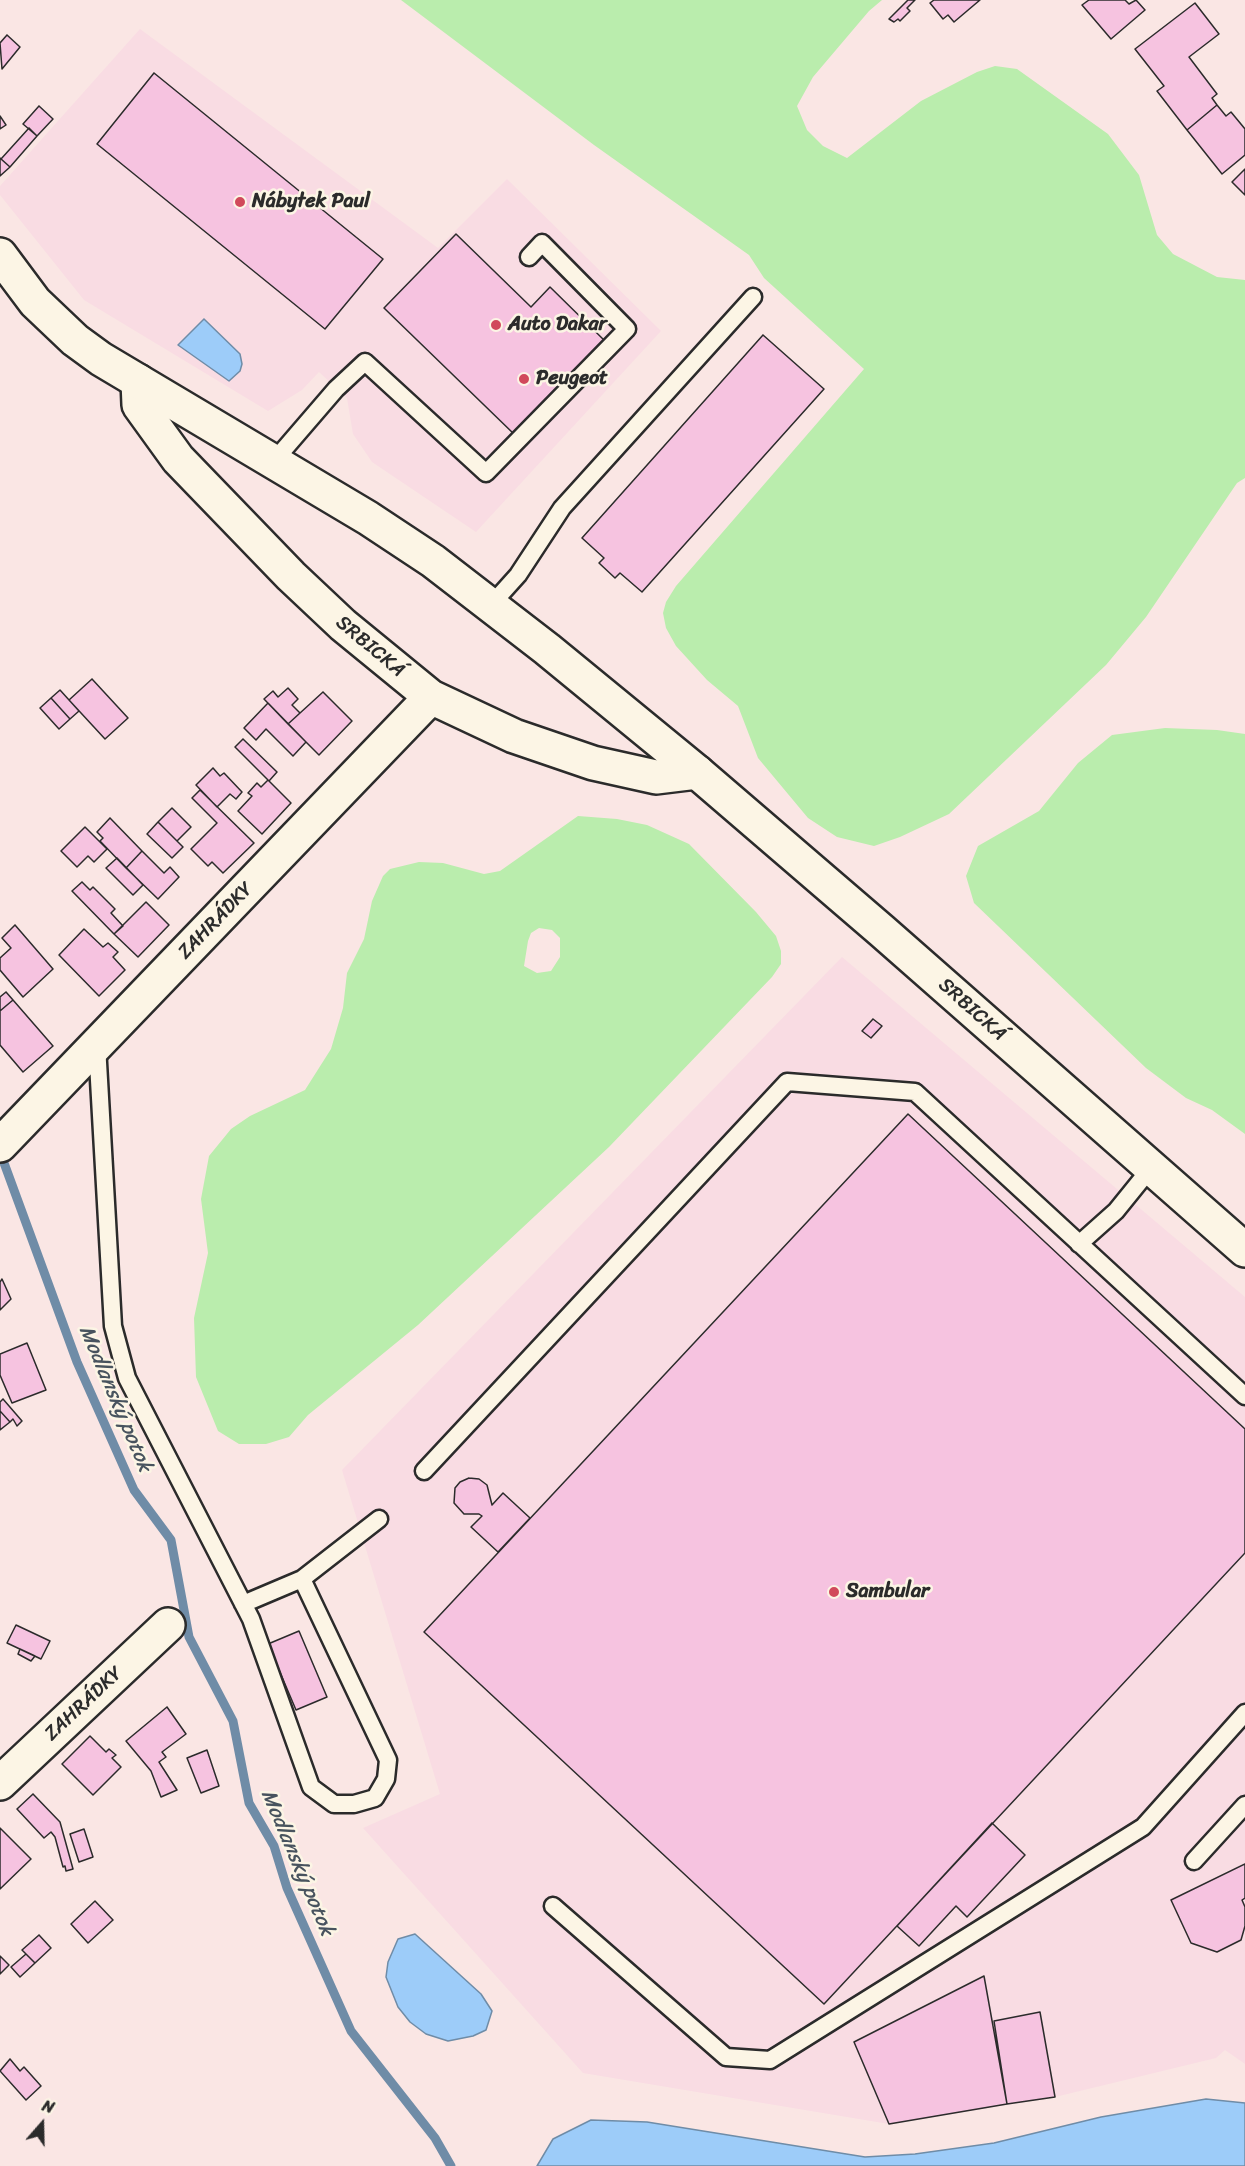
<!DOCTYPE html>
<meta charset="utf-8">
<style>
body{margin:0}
#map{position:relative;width:1245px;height:2166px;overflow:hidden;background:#fae6e4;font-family:Sriracha,sans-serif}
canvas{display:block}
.north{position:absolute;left:12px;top:2094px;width:60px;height:60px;-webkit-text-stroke:4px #fcf5e5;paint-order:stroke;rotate:20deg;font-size:16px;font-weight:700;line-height:24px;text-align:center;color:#2b2b2b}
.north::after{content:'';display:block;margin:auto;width:21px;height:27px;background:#2b2b2b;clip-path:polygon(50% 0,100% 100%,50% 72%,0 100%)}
</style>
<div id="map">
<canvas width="1245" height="2166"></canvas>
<div class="north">N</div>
</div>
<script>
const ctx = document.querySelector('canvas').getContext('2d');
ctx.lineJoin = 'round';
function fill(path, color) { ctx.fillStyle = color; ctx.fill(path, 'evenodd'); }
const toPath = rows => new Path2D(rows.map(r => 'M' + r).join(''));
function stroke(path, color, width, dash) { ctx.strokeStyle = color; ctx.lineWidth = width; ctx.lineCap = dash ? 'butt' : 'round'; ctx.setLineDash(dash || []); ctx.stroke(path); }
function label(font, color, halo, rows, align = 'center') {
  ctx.font = font + ' Sriracha,sans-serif'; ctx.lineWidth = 5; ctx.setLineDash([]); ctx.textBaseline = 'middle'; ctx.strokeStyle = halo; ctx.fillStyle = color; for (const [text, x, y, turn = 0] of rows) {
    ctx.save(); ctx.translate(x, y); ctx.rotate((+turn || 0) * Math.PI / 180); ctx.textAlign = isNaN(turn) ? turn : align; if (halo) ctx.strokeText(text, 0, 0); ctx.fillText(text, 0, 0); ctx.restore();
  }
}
fill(toPath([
 [140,29,438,248,507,179,661,331,476,532,372,462,353,434,347,398,319,372,302,390,268,411,84,300,0,195,0,186],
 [842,957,1245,1297,1245,2064,1225,2050,1216,2058,1055,2097,889,2124,583,2073,363,1828,440,1794,342,1470]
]), '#f9dce3');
fill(toPath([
 [401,0,882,0,869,11,813,77,797,106,807,130,823,146,847,158,921,101,977,72,995,66,1017,69,1108,134,1139,175,1157,235,1173,254,1217,277,1245,280,1245,478,1237,483,1146,617,1106,665,949,814,900,837,874,846,837,837,808,818,758,758,738,706,707,680,676,646,666,628,663,613,666,602,676,586,864,369,764,278,749,255,594,145],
 [1165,728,1217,730,1245,734,1245,1134,1212,1110,1186,1098,1146,1068,974,903,966,876,978,846,1039,811,1078,763,1112,735],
 [578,816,617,819,647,825,689,844,756,912,776,936,781,951,781,964,772,977,609,1147,418,1325,308,1415,289,1437,266,1444,239,1444,218,1431,196,1377,194,1318,208,1253,201,1199,209,1156,231,1129,250,1116,305,1090,331,1049,343,1008,347,973,364,939,372,901,383,876,390,869,419,862,443,863,484,874,500,871],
 [539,928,552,930,560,938,560,957,551,971,537,973,524,966,528,941,531,933]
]), '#baedad');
const water = toPath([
 [204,319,240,354,242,364,240,371,229,381,178,345,204,319],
 [415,1934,481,1994,492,2011,486,2030,473,2036,448,2041,426,2034,410,2022,398,2007,386,1977,388,1962,398,1939,415,1934],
 [1206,2099,1245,2103,1245,2166,537,2166,553,2139,591,2120,647,2122,865,2157,915,2154,994,2143,1101,2117,1206,2099]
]);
fill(water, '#9dccf9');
stroke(water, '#6f8ca7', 1.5);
stroke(toPath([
 [0,1152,77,1362,134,1490,171,1540,189,1637,233,1721,249,1803,274,1846,287,1888,351,2031,435,2138,451,2166]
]), '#6f8ca7', 9);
const building = toPath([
 [908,0,915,0,907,8,910,11,900,21,898,19,894,22,889,19,908,0],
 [934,0,980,0,954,22,948,15,943,19,930,3,934,0],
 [1089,0,1125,0,1129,4,1136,0,1145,10,1111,39,1082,5,1089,0],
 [1195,3,1219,34,1189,57,1217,94,1212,98,1217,105,1187,130,1157,91,1164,86,1135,49,1195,3],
 [7,35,20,47,2,69,0,43,7,35],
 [154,73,383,259,325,329,97,144,154,73],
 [1217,105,1226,116,1231,112,1245,129,1245,155,1222,174,1187,130,1217,105],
 [39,106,53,119,37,136,23,124,39,106],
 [0,116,6,125,0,129,0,116],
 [29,128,37,136,10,167,1,159,29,128],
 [0,158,10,167,0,176,0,158],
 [1245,169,1245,195,1232,182,1245,169],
 [456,234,531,307,550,287,607,343,516,436,384,308,456,234],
 [763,335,824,389,642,592,620,573,615,578,599,563,604,558,582,538,763,335],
 [92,679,128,718,105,739,69,700,92,679],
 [288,688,298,699,292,705,300,713,288,724,264,699,273,691,278,697,288,688],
 [60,690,79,711,70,719,51,698,60,690],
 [323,692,352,721,319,755,288,724,323,692],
 [51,698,70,719,59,729,40,708,51,698],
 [268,703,306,742,293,756,266,729,256,740,244,728,268,703],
 [243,739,277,772,269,781,235,747,243,739],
 [213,768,220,776,224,773,242,792,236,799,230,794,217,807,196,785,213,768],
 [268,780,291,803,262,834,238,811,252,796,248,793,257,783,261,787,268,780],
 [200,790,254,843,223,873,212,862,208,866,191,849,217,823,192,798,200,790],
 [172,808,191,827,177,841,158,822,172,808],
 [110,818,142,851,126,868,100,841,103,838,97,832,110,818],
 [158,822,183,847,172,858,147,834,158,822],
 [85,827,107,849,94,862,88,856,77,867,61,851,85,827],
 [142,851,164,873,170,867,179,877,158,899,126,868,142,851],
 [117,858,143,885,133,895,106,868,117,858],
 [82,882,90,890,93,887,115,909,111,913,123,926,114,934,72,891,82,882],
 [146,902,169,925,138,957,114,934,146,902],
 [15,925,53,969,23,997,0,970,0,958,11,948,2,938,15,925],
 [84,929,103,947,108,943,118,952,113,957,125,970,99,996,59,955,84,929],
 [6,992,13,1000,0,1011,0,997,6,992],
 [13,1000,53,1046,23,1072,0,1045,0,1011,13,1000],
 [873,1019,882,1026,871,1038,862,1031,873,1019],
 [908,1114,1245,1429,1245,1553,824,2004,424,1632,908,1114],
 [2,1279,11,1299,0,1310,0,1282,2,1279],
 [27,1343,46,1390,12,1403,0,1375,0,1354,27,1343],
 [3,1399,22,1421,17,1426,13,1419,10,1422,0,1411,0,1402,3,1399],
 [0,1411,10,1422,0,1430,0,1411],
 [469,1478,479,1479,487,1485,492,1505,503,1493,530,1518,498,1552,471,1527,482,1516,479,1514,464,1514,454,1503,455,1488,460,1482,469,1478],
 [16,1625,50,1641,41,1659,7,1643,16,1625],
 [299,1631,327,1697,296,1710,268,1644,299,1631],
 [20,1649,35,1656,31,1661,18,1654,20,1649],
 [167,1707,186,1734,162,1752,166,1757,159,1762,177,1790,161,1797,151,1771,126,1741,167,1707],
 [90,1736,106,1752,109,1749,116,1755,112,1758,121,1767,93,1795,62,1764,90,1736],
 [207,1750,219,1786,201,1793,187,1758,207,1750],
 [33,1794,60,1822,73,1869,66,1871,65,1866,63,1867,55,1837,51,1832,44,1838,17,1809,33,1794],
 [992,1823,1025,1855,967,1917,956,1906,919,1946,897,1926,992,1823],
 [0,1828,31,1859,0,1889,0,1828],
 [84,1829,93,1857,79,1862,70,1834,84,1829],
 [1245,1864,1245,1898,1242,1900,1245,1907,1245,1926,1241,1940,1217,1952,1191,1943,1171,1900,1245,1864],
 [95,1901,113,1920,88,1943,71,1924,95,1901],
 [39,1935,51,1948,35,1963,22,1950,39,1935],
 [26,1954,35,1963,20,1977,11,1967,26,1954],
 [0,1956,9,1965,0,1974,0,1956],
 [984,1976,1007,2104,889,2124,854,2042,984,1976],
 [1040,2012,1055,2097,1007,2104,994,2021,1040,2012],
 [10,2059,20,2071,24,2067,41,2086,26,2100,0,2071,10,2059]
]);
fill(building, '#f6c3e0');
stroke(building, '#2b2b2b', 1.5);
const service = toPath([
 [274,461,336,389,365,362,486,473,627,329,542,243,529,257],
 [491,605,518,575,562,508,753,297],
 [97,1045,113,1326,127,1378,251,1619,311,1787,334,1804,354,1804,375,1798,386,1779,388,1760,302,1579],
 [1079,1244,1116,1211,1150,1169],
 [424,1471,787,1082,915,1092,1245,1396],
 [243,1604,302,1579,379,1519],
 [1194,1861,1245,1805],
 [553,1906,726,2057,770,2060,1143,1827,1245,1713]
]);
const minor = toPath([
 [138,381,139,405,178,459,291,576,343,625,431,697,514,736,593,763,656,777,697,772],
 [0,1145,431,697],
 [0,1783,168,1625]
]);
const tertiary = toPath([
 [0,255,35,302,75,340,101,359,368,518,433,561,547,649,697,772,882,931,1245,1250]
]);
stroke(service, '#2b2b2b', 21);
stroke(minor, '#2b2b2b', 38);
stroke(tertiary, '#2b2b2b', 38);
stroke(service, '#fcf5e5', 16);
stroke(minor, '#fcf5e5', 33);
stroke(tertiary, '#fcf5e5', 33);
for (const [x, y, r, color] of [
 [240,202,6,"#d1495b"],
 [496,325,6,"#d1495b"],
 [524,379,6,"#d1495b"],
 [834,1592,6,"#d1495b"]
]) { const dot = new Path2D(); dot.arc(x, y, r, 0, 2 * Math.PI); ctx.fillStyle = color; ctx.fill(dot); stroke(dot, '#fcf5e5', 2); }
label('bold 20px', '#2b2b2b', '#fcf5e5', [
 ["Nábytek Paul",252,202],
 ["Auto Dakar",508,325],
 ["Peugeot",536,379],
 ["Sambular",846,1592]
], 'left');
label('20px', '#2b2b2b', '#fcf5e5', [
 ["SRBICKÁ",370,647,40],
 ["ZAHRÁDKY",216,921,-46],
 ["SRBICKÁ",972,1010,42],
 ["ZAHRÁDKY",84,1704,-43]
]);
label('italic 21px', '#48535e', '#fcf5e5', [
 ["Modlanský potok",115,1399,67],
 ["Modlanský potok",297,1863,67]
]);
</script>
